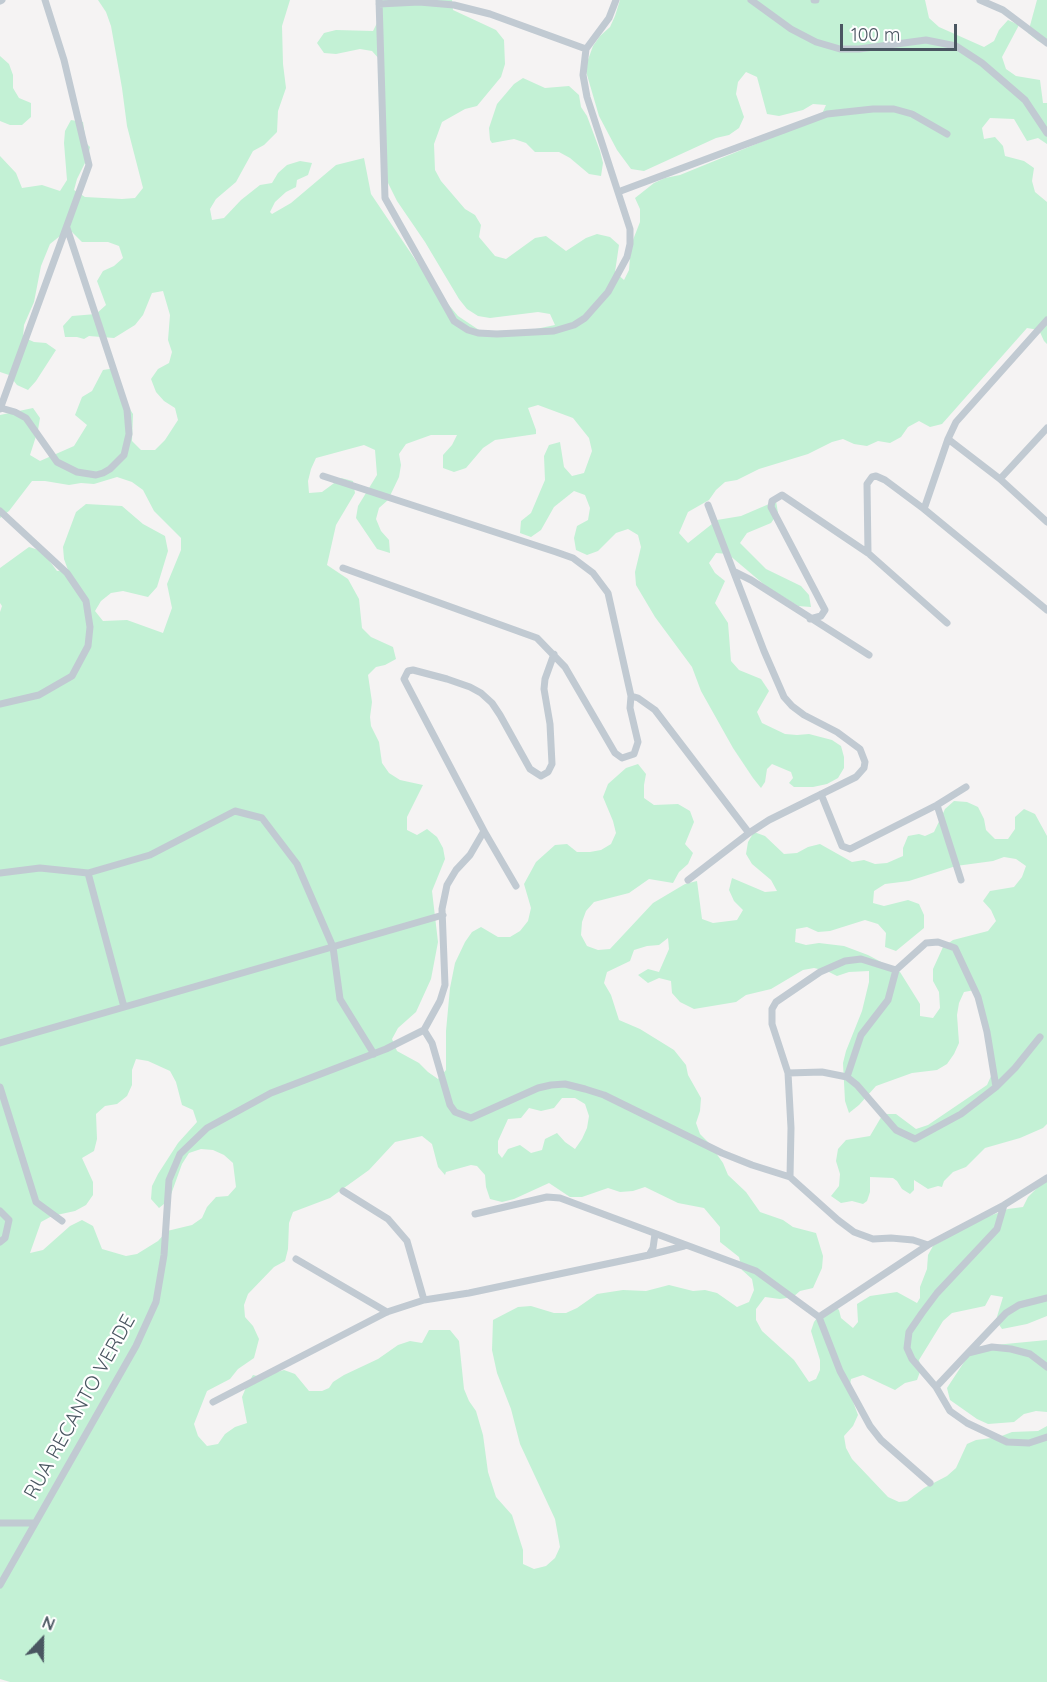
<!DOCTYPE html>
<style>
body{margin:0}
#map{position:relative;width:1047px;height:1682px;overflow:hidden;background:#f5f3f3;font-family:Quicksand,sans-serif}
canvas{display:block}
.north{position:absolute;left:12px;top:1610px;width:60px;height:60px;-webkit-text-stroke:4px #fff;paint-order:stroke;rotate:22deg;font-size:16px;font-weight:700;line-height:24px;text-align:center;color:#4a5661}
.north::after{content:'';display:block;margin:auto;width:21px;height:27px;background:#4a5661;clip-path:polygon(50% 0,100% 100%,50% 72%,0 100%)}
.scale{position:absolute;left:840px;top:24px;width:117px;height:27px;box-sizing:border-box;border:3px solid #4a5661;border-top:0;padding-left:8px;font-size:18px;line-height:21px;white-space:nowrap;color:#4a5661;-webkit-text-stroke:4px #fff;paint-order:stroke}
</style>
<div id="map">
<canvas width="1047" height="1682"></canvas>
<div class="north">N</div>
<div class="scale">100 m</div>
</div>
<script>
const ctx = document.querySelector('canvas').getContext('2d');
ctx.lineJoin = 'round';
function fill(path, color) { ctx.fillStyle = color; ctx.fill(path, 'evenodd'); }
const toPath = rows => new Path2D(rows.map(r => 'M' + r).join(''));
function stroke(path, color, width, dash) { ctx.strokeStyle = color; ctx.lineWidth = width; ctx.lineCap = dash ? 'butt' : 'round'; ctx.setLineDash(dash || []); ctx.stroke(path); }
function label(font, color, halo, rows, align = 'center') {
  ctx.font = font + ' Quicksand,sans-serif'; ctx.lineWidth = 4.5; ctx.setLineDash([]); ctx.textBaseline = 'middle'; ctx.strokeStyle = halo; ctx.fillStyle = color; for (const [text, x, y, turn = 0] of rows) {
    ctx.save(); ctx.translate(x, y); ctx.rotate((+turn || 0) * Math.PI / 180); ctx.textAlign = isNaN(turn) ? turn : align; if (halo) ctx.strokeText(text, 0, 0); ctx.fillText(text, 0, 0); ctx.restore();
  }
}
fill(toPath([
 [98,0,290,0,282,26,283,64,286,88,278,111,277,132,264,145,253,151,236,182,216,199,210,209,212,220,224,218,241,200,260,185,272,183,278,173,287,165,300,161,312,163,308,175,297,180,296,187,286,192,275,202,270,212,272,214,291,203,336,165,364,158,371,194,433,286,458,316,479,330,491,331,531,330,555,325,550,314,538,312,490,318,478,316,467,309,459,299,425,242,397,201,385,177,380,60,372,51,360,49,336,54,324,53,317,43,324,33,336,30,373,31,379,19,383,0,452,0,453,10,496,30,504,40,505,64,501,77,477,106,465,109,442,122,434,144,435,170,441,181,465,209,475,215,481,225,479,237,495,256,506,259,535,238,546,236,566,251,586,238,597,234,610,237,619,245,615,272,624,280,629,270,631,245,640,222,640,209,635,198,654,183,665,178,680,175,810,122,821,116,826,105,813,104,803,110,779,116,767,114,757,77,746,72,738,82,736,94,744,117,739,128,729,135,716,138,644,171,631,169,617,150,599,116,585,68,593,46,600,36,610,27,615,16,620,0,925,0,929,18,939,27,984,47,994,41,999,30,1008,20,1019,25,1002,57,1006,69,1016,76,1040,80,1043,103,1047,103,1047,144,1038,138,1027,141,1014,119,990,118,982,128,984,139,995,137,1003,146,1005,156,1024,161,1034,168,1032,181,1035,192,1047,202,1047,344,1044,341,1039,330,1027,328,942,424,930,427,919,421,908,427,901,437,890,443,878,441,867,446,854,444,843,439,832,442,808,454,759,469,737,480,725,482,716,490,709,500,688,512,679,533,688,543,717,520,741,516,776,501,778,513,771,523,747,533,740,543,766,569,801,586,809,595,811,607,798,606,767,587,728,554,716,553,709,563,715,573,725,581,715,603,728,623,731,661,739,670,761,679,769,691,757,712,762,723,785,734,797,735,809,734,832,740,841,746,844,757,844,768,838,778,827,784,813,787,794,787,789,783,793,778,791,772,772,764,767,769,765,782,761,788,753,778,733,748,701,691,692,667,655,617,636,585,635,572,641,547,638,535,628,529,616,533,598,551,587,555,576,550,574,538,577,526,588,520,590,508,585,495,574,491,554,507,541,530,531,537,520,533,521,521,531,513,545,480,544,456,549,445,560,442,564,467,572,476,584,473,592,451,589,438,573,418,538,405,528,408,536,430,536,434,495,440,483,448,466,468,454,472,443,468,443,455,452,445,457,435,431,435,406,444,399,454,401,465,399,477,388,500,379,508,376,519,381,531,389,540,390,553,377,549,356,518,358,506,377,475,375,450,364,445,316,458,311,469,308,481,309,493,322,492,341,478,353,481,355,493,336,525,327,565,348,579,359,599,362,628,371,637,393,647,396,659,385,665,376,667,368,675,372,702,370,717,371,726,379,742,382,763,389,773,400,780,423,785,407,817,407,830,417,835,427,829,437,837,443,848,445,859,432,891,438,942,431,979,416,1012,398,1028,392,1039,397,1051,419,1063,428,1072,438,1079,446,1070,446,1031,450,988,455,963,465,942,472,932,481,927,498,937,510,937,520,931,528,921,531,908,524,884,536,862,555,845,567,844,577,852,590,852,601,850,611,844,616,833,613,821,603,797,608,784,626,768,638,764,646,774,644,785,644,798,654,805,678,804,690,811,694,822,685,844,693,853,688,864,679,872,673,883,649,879,629,893,594,902,586,911,582,922,581,935,587,946,598,950,610,949,653,903,685,884,697,881,702,919,713,923,737,920,743,910,734,901,729,890,732,878,765,892,777,891,771,880,752,864,746,854,748,842,754,832,765,836,784,854,797,853,808,847,820,844,852,862,864,860,875,864,887,863,903,856,903,848,908,836,919,834,925,836,934,832,945,809,954,801,967,802,978,807,984,819,986,830,995,839,1008,839,1015,829,1015,817,1024,809,1035,814,1047,836,1047,1124,1043,1128,1020,1138,985,1148,966,1167,953,1172,944,1181,942,1187,938,1186,928,1189,914,1180,914,1190,910,1194,902,1189,897,1181,893,1178,870,1177,870,1192,867,1201,863,1204,852,1201,841,1203,831,1196,839,1186,840,1174,836,1161,838,1149,846,1140,870,1136,883,1114,896,1114,916,1129,928,1125,987,1085,992,1074,991,1062,975,990,964,992,959,1003,957,1015,959,1043,954,1054,947,1064,937,1070,912,1073,876,1086,859,1105,849,1113,845,1101,843,1063,846,1051,862,1011,869,982,869,971,849,972,837,976,827,971,814,968,803,970,771,989,746,995,736,1002,694,1009,680,1002,672,993,671,981,659,978,648,983,638,975,648,969,659,972,669,949,668,938,659,945,647,946,634,950,630,961,607,972,604,983,611,995,619,1020,640,1029,674,1050,686,1065,688,1075,701,1098,700,1111,696,1123,700,1134,709,1143,723,1163,728,1175,746,1192,760,1212,783,1220,793,1227,816,1233,823,1256,822,1268,813,1288,800,1291,793,1297,780,1299,765,1297,756,1309,756,1320,762,1331,794,1360,809,1382,816,1379,820,1370,820,1360,811,1331,814,1322,822,1311,836,1307,839,1310,841,1318,853,1328,858,1322,857,1304,870,1296,897,1292,917,1303,920,1298,920,1287,927,1269,928,1255,933,1246,979,1220,1008,1209,1023,1207,1028,1197,1047,1178,1047,1316,1027,1324,1002,1329,996,1320,1003,1297,991,1295,985,1306,952,1313,943,1321,919,1360,921,1369,917,1380,905,1383,895,1390,863,1375,851,1379,849,1391,858,1415,853,1426,844,1436,846,1448,852,1459,888,1497,899,1502,907,1501,924,1488,947,1476,956,1468,967,1444,976,1440,999,1437,1012,1432,1038,1431,1047,1426,1047,1682,10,1682,0,1679,0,612,2,606,0,603,0,568,29,547,42,551,57,571,68,570,64,559,63,547,76,512,86,504,122,506,143,524,165,536,168,551,157,587,148,597,123,591,111,593,101,601,95,611,103,621,127,620,163,633,172,608,167,584,181,550,181,538,154,511,143,490,132,482,117,477,94,484,81,483,69,485,45,481,32,481,9,511,0,518,0,415,33,408,40,418,38,430,30,455,40,461,74,446,87,425,75,415,82,397,92,391,103,370,116,368,126,403,133,414,132,441,141,450,155,450,165,440,178,420,175,408,164,401,156,392,151,379,158,369,169,363,172,352,168,340,170,315,163,291,152,293,143,315,135,325,114,338,89,336,84,339,77,337,65,337,63,326,72,316,96,314,106,305,97,281,103,271,114,266,123,258,119,246,108,242,82,242,72,232,60,236,50,244,41,266,34,302,24,325,23,337,34,342,46,343,56,350,36,381,28,390,17,385,9,375,0,372,0,156,16,173,22,188,42,185,60,191,67,180,64,143,65,131,71,120,83,122,86,143,90,147,88,157,77,179,74,190,85,197,122,199,135,198,143,188,127,126,122,88,111,26,106,12],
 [1004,857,1016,859,1026,866,1022,877,1014,887,990,891,983,901,991,910,996,921,988,931,953,940,943,947,933,969,933,981,939,992,940,1008,933,1018,920,1016,920,1004,900,972,868,955,844,946,819,943,806,945,795,942,796,929,807,927,818,932,830,931,865,920,878,924,886,933,885,947,896,951,924,928,924,915,919,904,908,900,884,906,873,903,874,891,885,884,909,881,956,866,993,861],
 [136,1059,148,1061,170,1071,176,1082,182,1105,193,1110,197,1122,178,1143,158,1174,152,1186,151,1199,159,1208,169,1200,182,1164,189,1153,201,1149,213,1150,224,1155,233,1163,236,1187,228,1196,216,1197,207,1207,202,1218,192,1225,167,1231,158,1241,137,1254,126,1256,102,1249,93,1226,82,1220,70,1226,43,1250,30,1253,41,1222,52,1216,75,1211,86,1205,93,1195,93,1182,82,1158,94,1151,97,1139,96,1114,105,1106,117,1104,127,1096,132,1085,132,1070],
 [562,1098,575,1098,585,1104,589,1116,587,1128,582,1139,575,1149,565,1142,557,1133,545,1139,542,1150,531,1153,520,1145,508,1149,502,1158,498,1153,498,1141,508,1119,521,1118,529,1108,541,1111,554,1108],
 [422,1136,432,1144,438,1167,445,1175,446,1172,471,1165,477,1166,485,1175,486,1187,490,1199,502,1202,514,1199,549,1183,570,1197,582,1197,608,1188,620,1192,633,1191,645,1187,678,1203,704,1208,720,1227,720,1242,739,1257,742,1270,752,1279,754,1290,749,1302,737,1307,717,1293,705,1290,693,1291,669,1285,646,1291,623,1290,597,1294,577,1308,566,1313,554,1313,531,1306,518,1307,493,1320,492,1350,497,1373,511,1409,520,1444,555,1519,560,1547,555,1558,546,1566,534,1569,523,1564,523,1550,512,1515,496,1497,488,1472,483,1435,476,1411,469,1401,464,1389,459,1341,450,1330,429,1330,422,1343,410,1341,398,1345,378,1359,344,1375,333,1382,329,1388,322,1391,309,1391,295,1374,284,1370,261,1377,253,1375,247,1385,242,1397,247,1423,235,1427,225,1434,218,1444,207,1446,198,1436,194,1424,207,1391,230,1379,238,1369,254,1358,259,1339,253,1326,245,1317,244,1305,248,1294,274,1267,285,1261,288,1249,289,1223,293,1212,330,1198,369,1170,395,1142],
 [1037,0,1047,0,1047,45,1038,41,1028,33],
 [0,56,9,64,13,75,13,88,19,98,31,103,31,117,22,125,10,125,0,121],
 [523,78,545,88,569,86,579,95,581,107,587,116,600,151,603,163,601,176,589,174,570,158,559,152,535,152,526,143,514,139,492,143,490,140,489,128,497,104,514,84],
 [1047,1340,1047,1412,1036,1411,1024,1414,1014,1422,988,1424,977,1419,950,1400,947,1388,974,1347]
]), '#c3f1d5');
stroke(toPath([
 [379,0,385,198,454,321,468,330,478,333,497,334,554,331,574,325,585,318,608,292,627,257,630,244,630,229,587,97,583,75,586,49,609,18,616,0],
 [751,0,791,29,816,42,840,49,859,49,926,40,956,46,982,63,1025,100,1047,133],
 [814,0,816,0],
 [980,0,1003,10,1047,43],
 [0,1,2,0],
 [379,4,419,2,454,5,490,14,586,49],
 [618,192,827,114,873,109,894,109,912,114,947,134],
 [1,408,15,412,26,418,57,462,77,472,96,475,103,473,110,469,124,455,129,434,127,410,67,228],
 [0,409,89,165,64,60,45,0],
 [948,439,1000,479,1047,522],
 [323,476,556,552,573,558,593,573,608,593,631,696,630,708,638,742,634,754,622,758,615,753,565,667,537,638,343,568],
 [1000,479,1047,428],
 [924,509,948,439,956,422,1047,320],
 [0,511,67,573,86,601,90,627,88,646,72,676,39,695,0,704],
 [868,553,867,484,872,477,876,476,885,480,924,509,1047,610],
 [735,572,751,580,869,655],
 [810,619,821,616,825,610,771,507,772,501,782,495,868,553,947,623],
 [631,696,638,698,655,710,749,833],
 [821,794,842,846,850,849,937,805,966,787],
 [937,805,961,880],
 [484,831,470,855,456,870,447,885,442,909,445,985,440,1001,424,1030,432,1043,450,1105,455,1112,471,1118,538,1088,551,1085,565,1084,585,1089,604,1095,722,1153,752,1165,790,1177,838,1220,854,1232,873,1239,891,1238,913,1240,928,1245],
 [0,873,40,868,88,873,124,1007],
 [88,873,150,855,235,811,262,818,297,864,333,947,340,999,374,1054],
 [688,880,749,833,769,820,856,777,864,768,865,762,860,749,837,732,804,715,792,706,784,697,764,651,708,505],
 [516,886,484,831,404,679,408,671,413,670,447,679,470,687,481,693,492,703,500,715,530,769,541,776,548,772,552,764,550,724,544,689,545,679,554,654],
 [0,1043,443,915],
 [788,1073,822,1072,847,1077,857,1085,896,1130,915,1139,961,1114,996,1087,1015,1068,1040,1037],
 [847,1077,861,1035,888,1000,896,970,926,943,938,942,955,948,978,997,987,1032,996,1087],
 [0,1087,36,1202,62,1221],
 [790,1177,791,1128,788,1073,772,1024,772,1009,776,1002,820,972,845,961,861,959,896,970],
 [343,1191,388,1219,407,1241,424,1300],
 [1004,1205,997,1229,937,1293,922,1313,909,1332,907,1348,912,1359,936,1387,950,1411,967,1423,1007,1442,1029,1443,1047,1437],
 [0,1211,9,1220,5,1238,0,1242],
 [475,1214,547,1197,560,1198,756,1271,819,1317,840,1371,870,1426,881,1440,930,1483],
 [649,1255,653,1248,655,1234],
 [296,1259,387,1312],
 [819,1317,928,1245,1004,1205,1047,1178],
 [968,1353,1006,1313,1019,1305,1047,1298],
 [936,1387,968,1353,992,1347,1011,1349,1030,1354,1047,1367],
 [213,1402,387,1312,424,1300,469,1293,649,1255,684,1246],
 [0,1523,35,1523],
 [0,1585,136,1346,156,1302,164,1255,169,1180,180,1154,207,1128,271,1093,386,1049,424,1030]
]), '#c1cad2', 7);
label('20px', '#4a5661', '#fff', [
 ["RUA RECANTO VERDE",80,1407,-61]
]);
</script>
